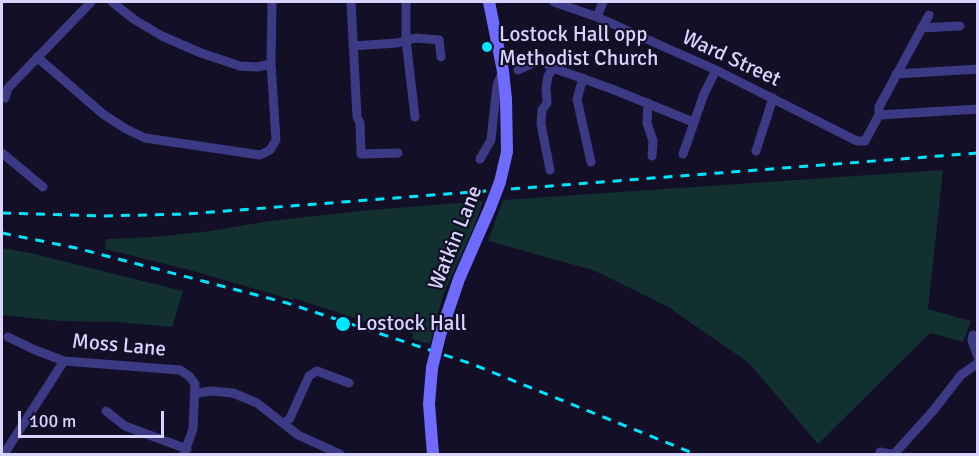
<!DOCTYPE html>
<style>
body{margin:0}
#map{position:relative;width:979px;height:456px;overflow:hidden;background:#130f26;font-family:Signika,sans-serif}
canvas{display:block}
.frame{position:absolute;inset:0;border:3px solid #d9d4ff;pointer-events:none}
.scale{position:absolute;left:18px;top:411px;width:146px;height:27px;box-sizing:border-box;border:3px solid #d9d4ff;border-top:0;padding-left:8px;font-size:18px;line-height:21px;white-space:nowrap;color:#d9d4ff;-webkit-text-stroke:4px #130f26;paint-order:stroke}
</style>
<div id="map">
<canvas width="979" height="456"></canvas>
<div class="frame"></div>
<div class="scale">100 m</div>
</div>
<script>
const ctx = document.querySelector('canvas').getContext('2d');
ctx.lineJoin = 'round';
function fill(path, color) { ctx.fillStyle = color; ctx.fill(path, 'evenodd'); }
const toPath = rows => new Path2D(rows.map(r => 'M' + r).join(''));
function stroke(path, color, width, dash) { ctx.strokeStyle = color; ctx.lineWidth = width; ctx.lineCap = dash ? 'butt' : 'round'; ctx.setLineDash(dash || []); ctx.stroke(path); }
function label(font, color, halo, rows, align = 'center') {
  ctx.font = font + ' Signika,sans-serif'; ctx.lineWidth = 4.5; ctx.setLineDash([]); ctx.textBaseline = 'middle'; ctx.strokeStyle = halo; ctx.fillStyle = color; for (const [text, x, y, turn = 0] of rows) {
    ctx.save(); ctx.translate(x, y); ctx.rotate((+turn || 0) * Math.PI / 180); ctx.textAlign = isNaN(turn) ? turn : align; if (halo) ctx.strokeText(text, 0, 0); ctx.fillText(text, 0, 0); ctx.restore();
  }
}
fill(toPath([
 [943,170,928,309,971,321,963,342,930,333,818,444,749,363,668,307,593,270,488,241,503,200],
 [483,201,474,227,443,295,430,344,412,339,413,334,402,330,400,333,294,298,293,300,193,271,105,249,106,239,154,237,210,231,270,221,360,211],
 [2,248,30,253,183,291,172,327,119,322,58,321,2,315]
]), '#12302f');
stroke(toPath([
 [112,2,135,20,162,36,201,53,240,66,257,67,271,64],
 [351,2,357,117,360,123,361,154,398,153],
 [406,2,406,40,415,117],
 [554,2,597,17,716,70,857,141,865,141,879,115,879,107,929,15],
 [597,17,603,2],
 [921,28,960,26],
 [353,46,397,43,416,38,439,40,441,57],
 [37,57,103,114,126,129,145,138,260,155,270,150,276,140,271,64,272,2],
 [518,70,540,60,553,68,612,89,693,122],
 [896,74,978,69],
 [583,78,577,99,591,162],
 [5,98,8,88,91,2],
 [648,103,647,123,653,141,652,156],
 [879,115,978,109],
 [756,151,773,98],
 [2,153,43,187],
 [683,154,704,94,716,70],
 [480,159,491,140,497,85,503,71],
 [550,170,541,124,542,110,547,103,546,88,548,76,553,68],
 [973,335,972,340,978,357],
 [8,337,35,350,64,361,180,370,189,376,195,384,193,429,184,454],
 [194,394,210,391,233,393,257,403,298,435,340,454],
 [106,411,125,426,187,449],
 [285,423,290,418,309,376,317,371,349,383],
 [880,452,891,454],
 [4,454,64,361],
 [894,454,933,411,961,375,978,363]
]), '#3d3a85', 9);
stroke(toPath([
 [489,2,503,71,506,99,507,152,500,182],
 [440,335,459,279,490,208],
 [432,368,429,404,433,454]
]), '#6f6bff', 12);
stroke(toPath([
 [2,213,101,216,187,214,978,153],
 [2,233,76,248,287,303,472,364,695,454]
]), '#00e5ff', 3, [9, 8]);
stroke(toPath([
 [490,208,500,182],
 [432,368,440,335]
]), '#6f6bff', 12);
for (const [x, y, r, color] of [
 [487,47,6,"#00e5ff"],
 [343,324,8,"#00e5ff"]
]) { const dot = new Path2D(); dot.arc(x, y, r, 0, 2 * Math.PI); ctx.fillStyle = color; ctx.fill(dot); stroke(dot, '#130f26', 2); }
label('21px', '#d9d4ff', '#130f26', [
 ["Lostock Hall opp",499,35],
 ["Methodist Church",499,59],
 ["Lostock Hall",356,324]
], 'left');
label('21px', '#d9d4ff', '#130f26', [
 ["Ward Street",731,59,25],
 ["Watkin Lane",456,238,-68],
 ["Moss Lane",119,346,5]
]);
</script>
